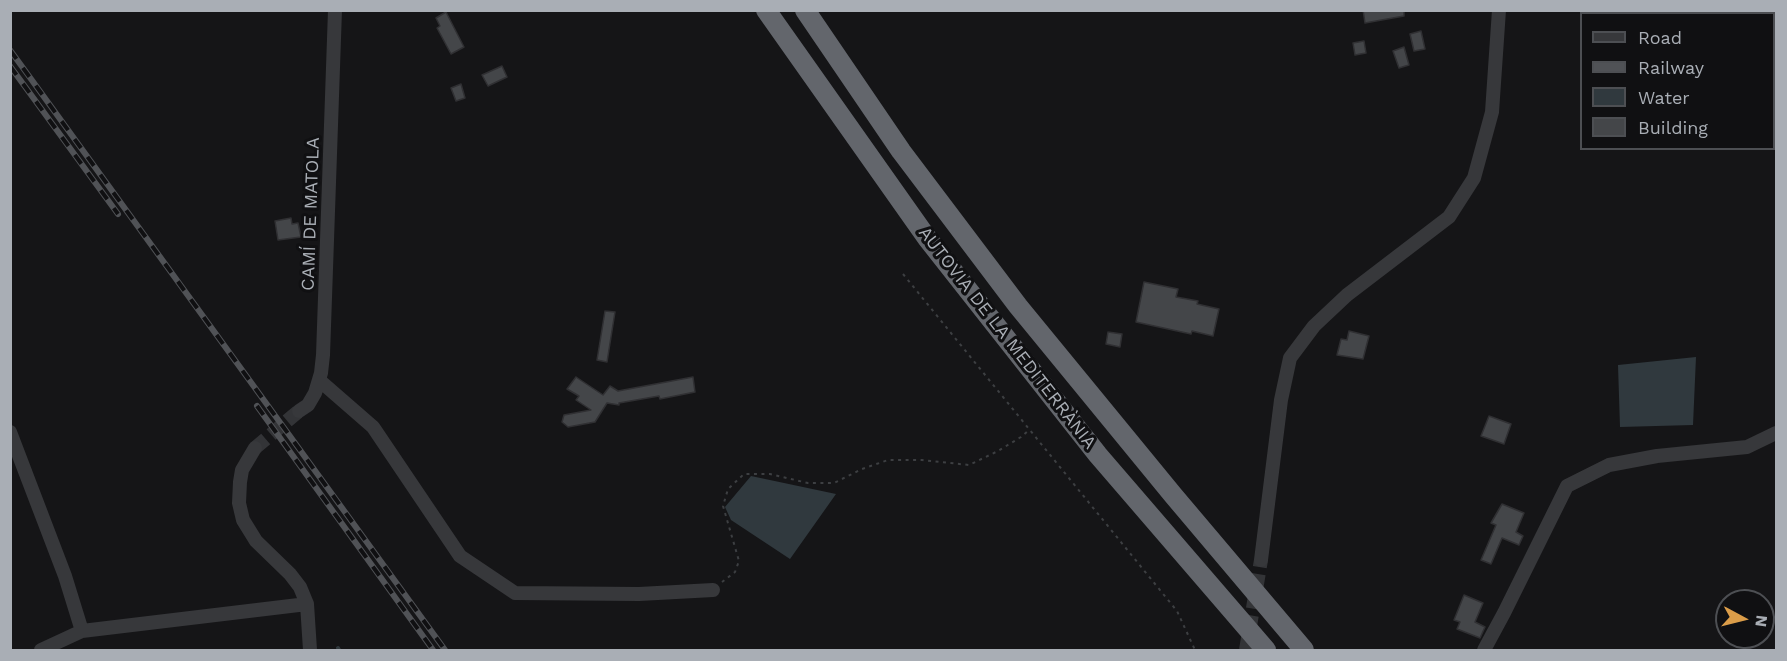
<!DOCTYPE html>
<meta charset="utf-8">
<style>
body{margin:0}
#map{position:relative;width:1787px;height:661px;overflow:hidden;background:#151517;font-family:"Work Sans",sans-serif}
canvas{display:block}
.frame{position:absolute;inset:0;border:12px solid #a9aeb5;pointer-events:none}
.legend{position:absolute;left:1580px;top:12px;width:195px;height:138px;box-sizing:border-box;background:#101012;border:2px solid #4d4f53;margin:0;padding:8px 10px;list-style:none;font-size:18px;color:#a9aeb5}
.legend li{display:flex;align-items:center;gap:12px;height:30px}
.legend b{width:30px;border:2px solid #4d4f53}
.north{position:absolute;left:1715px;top:589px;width:60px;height:60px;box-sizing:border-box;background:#101012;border:2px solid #4d4f53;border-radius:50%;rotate:97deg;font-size:16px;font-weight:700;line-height:24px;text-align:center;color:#a9aeb5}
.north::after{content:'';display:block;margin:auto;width:21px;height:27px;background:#db9d49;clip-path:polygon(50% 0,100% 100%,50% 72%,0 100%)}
</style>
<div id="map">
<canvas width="1787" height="661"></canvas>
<div class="frame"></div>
<ul class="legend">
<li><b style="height:8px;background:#37383b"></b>Road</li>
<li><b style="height:8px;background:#505256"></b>Railway</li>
<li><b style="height:16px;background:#30393e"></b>Water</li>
<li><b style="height:16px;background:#444649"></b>Building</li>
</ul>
<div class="north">N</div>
</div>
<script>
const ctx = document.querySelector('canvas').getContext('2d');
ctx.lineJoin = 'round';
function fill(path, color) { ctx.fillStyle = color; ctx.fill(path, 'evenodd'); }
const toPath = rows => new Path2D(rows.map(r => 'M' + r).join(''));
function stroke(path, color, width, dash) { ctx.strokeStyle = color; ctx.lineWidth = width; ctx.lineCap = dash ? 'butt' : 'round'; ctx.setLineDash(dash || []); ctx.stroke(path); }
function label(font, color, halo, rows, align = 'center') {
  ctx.font = font + ' "Work Sans",sans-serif'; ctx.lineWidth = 6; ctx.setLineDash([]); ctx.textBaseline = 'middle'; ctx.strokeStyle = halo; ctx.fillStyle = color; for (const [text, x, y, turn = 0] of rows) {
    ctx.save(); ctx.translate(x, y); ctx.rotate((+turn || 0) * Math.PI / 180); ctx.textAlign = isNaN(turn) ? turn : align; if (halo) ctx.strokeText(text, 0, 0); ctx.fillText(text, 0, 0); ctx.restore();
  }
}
fill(toPath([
 [1696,357,1693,425,1620,427,1618,365],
 [751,476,836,494,790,559,731,520,725,507]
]), '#30393e');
stroke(toPath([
 [338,648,339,650]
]), '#30393e', 4);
const building = toPath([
 [1363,10,1404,10,1404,16,1365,23,1363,10],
 [446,12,464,47,451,54,437,28,440,26,436,18,446,12],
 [1421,31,1425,49,1414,51,1410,34,1421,31],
 [1364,41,1366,53,1355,55,1353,43,1364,41],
 [1404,47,1409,65,1399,68,1393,51,1404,47],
 [502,66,507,77,488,86,482,75,502,66],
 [461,84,465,98,456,101,451,88,461,84],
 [291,218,292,224,298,223,301,237,278,240,275,221,291,218],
 [1144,282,1178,289,1176,297,1198,301,1197,304,1219,309,1213,336,1192,331,1191,334,1136,322,1144,282],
 [605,311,615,312,607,362,597,360,605,311],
 [1349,331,1369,336,1363,359,1337,355,1341,339,1347,340,1349,331],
 [1108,332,1122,334,1120,347,1106,344,1108,332],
 [576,377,603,395,610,386,618,391,693,377,695,392,660,399,659,396,619,403,619,405,607,403,595,422,568,427,562,422,564,415,591,410,576,400,579,396,567,389,576,377],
 [1489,416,1511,424,1504,444,1481,436,1489,416],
 [1502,504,1524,513,1516,532,1523,536,1519,545,1502,538,1491,564,1481,560,1496,525,1491,523,1502,504],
 [1464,595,1483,603,1475,622,1485,627,1480,638,1457,629,1460,622,1454,620,1464,595]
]);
fill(building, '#444649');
stroke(building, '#303033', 1.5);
stroke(toPath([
 [255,448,299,411],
 [1246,650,1261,560]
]), '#333437', 14, [14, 7]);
stroke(toPath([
 [903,274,1177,611,1195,650],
 [722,582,735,572,739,561,723,506,728,489,744,474,770,474,808,483,834,483,862,469,888,460,922,460,969,465,998,451,1021,437,1030,429]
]), '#3d3f42', 2, [3, 4.5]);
stroke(toPath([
 [319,380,373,427,460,556,515,593,639,594,713,590],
 [299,411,308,405,315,393,321,373,323,355,335,10],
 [10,432,65,576,82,631],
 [255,448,242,470,240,482,239,503,243,520,256,541,290,574,300,587,307,604,310,650],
 [1261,560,1281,400,1290,358,1314,326,1347,295,1449,217,1474,178,1492,112,1499,10],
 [41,650,82,631,307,604],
 [1484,650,1504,613,1567,486,1609,465,1657,456,1747,447,1776,433]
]), '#37383b', 14);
stroke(toPath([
 [766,10,927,238,1098,455,1266,650],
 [805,10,901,151,1018,306,1173,495,1304,650]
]), '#63666c', 20);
const rail = toPath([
 [10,50,445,650],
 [10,66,118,214],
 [257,406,433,650]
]);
stroke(rail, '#505256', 6);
stroke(rail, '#101012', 4, [11]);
label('18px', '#a9aeb5', '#101012', [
 ["CAMÍ DE MATOLA",311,214,-88],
 ["AUTOVIA DE LA MEDITERRÀNIA",1007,338,52]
]);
</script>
